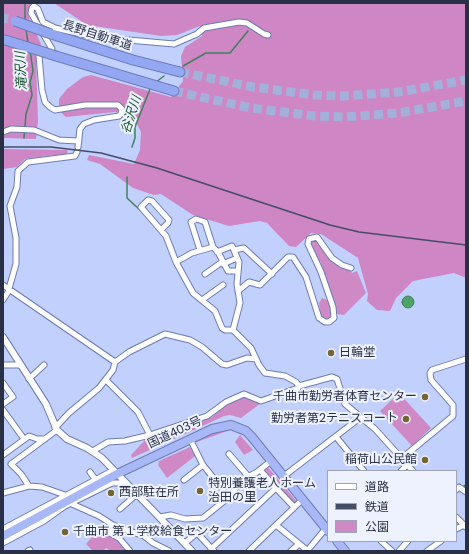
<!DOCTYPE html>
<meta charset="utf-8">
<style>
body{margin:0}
#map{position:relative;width:469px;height:554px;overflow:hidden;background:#c2d0fe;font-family:Poppins,"Noto Sans JP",sans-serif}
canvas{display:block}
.frame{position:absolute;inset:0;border:4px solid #292f45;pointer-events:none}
.legend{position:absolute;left:327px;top:470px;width:130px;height:72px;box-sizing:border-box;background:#eef2fe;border:1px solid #9fa4b4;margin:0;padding:5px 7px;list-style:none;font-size:12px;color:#292f45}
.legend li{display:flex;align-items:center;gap:8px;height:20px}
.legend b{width:20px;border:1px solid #9fa4b4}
</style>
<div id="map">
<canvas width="469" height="554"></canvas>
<div class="frame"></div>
<ul class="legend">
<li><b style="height:5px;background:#fff"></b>道路</li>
<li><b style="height:5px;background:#454c66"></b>鉄道</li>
<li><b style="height:11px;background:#cf8ac5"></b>公園</li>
</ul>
</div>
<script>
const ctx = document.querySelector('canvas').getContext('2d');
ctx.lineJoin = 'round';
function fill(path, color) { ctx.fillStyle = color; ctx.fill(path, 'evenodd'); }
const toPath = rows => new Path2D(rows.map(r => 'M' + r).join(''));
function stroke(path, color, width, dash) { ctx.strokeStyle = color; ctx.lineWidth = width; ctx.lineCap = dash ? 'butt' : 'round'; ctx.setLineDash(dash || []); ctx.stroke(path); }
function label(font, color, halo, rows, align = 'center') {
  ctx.font = font + ' Poppins,"Noto Sans JP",sans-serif'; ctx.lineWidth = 4; ctx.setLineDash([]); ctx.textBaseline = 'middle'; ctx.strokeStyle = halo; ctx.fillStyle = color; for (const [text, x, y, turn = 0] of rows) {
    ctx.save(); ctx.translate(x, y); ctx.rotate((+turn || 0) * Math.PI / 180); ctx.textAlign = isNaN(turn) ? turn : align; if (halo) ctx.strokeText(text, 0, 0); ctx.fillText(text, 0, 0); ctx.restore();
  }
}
fill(toPath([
 [317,239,325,252,350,269,352,273,357,271,366,293,344,315,337,314,322,272,323,268,320,261,316,259,310,243,310,241],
 [322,298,327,300,333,313,329,320,325,320,321,316,319,303],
 [399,393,431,428,412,446,380,411],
 [242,397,261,403,241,418,230,415,224,416,183,435,177,431,167,432,212,417,227,403],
 [228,429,230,430,194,443,194,441,216,431],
 [175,432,180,436,132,458,131,455,146,439,162,434],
 [240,435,253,450,244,455,235,442],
 [190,447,195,456,167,478,158,465,159,461],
 [267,466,297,502,295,504,263,470],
 [104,530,120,541,128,551,111,551,106,548,103,551,93,551,86,544,91,538]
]), '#cf8ac5');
fill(toPath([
 [3,3,33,3,30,4,29,18,41,44,36,61,38,121,36,139,3,138],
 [54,3,466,3,466,278,454,273,413,281,396,298,390,311,377,310,367,301,368,294,358,258,321,234,311,233,296,247,289,246,267,223,260,221,229,226,193,215,161,194,154,195,133,188,100,164,87,160,89,155,134,164,140,150,141,132,132,114,115,112,66,117,59,111,59,99,67,89,83,77,91,75,171,97,183,81,181,56,185,47,202,36,200,26,177,35,161,36,87,25],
 [3,149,67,150,68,152,66,154,29,158,25,159,17,167,3,169]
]), '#cf86c4');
const water = toPath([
 '402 302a6 6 0 1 1 12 0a6 6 0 1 1-12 0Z'
]);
fill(water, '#4da268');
stroke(water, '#42805e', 1);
stroke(toPath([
 [25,3,25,21],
 [26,29,28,43],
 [183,66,206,53,230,53,248,31],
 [156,82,164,76],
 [24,138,26,114,32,95,30,82,33,71,30,50],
 [132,147,135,138,135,127,150,89],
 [127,177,127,198,140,210],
 [464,486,466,485]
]), '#42805e', 1.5);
stroke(toPath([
 [3,18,8,19],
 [180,72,253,87,315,95,343,96,399,92,466,80],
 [174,91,251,108,315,116,345,117,398,113,466,101]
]), '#a3b0d9', 9, [9, 4.5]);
const minor = toPath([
 [44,53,39,56,42,90,45,102,50,107,55,110,85,105,118,105,122,109,121,114,119,116,94,120,84,124,80,129,78,147],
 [51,55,52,49,31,13,32,8,34,6,38,9,43,22,55,28,90,36,117,39,174,44,197,34,204,28,239,22,247,23,264,34,268,35],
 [3,132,11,129,34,130,59,140,78,141],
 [161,230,168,223,169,220,152,201,148,200,141,207,166,236,176,262,193,293,215,311,222,328,225,330,233,330],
 [200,250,191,222,196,219,205,222,213,247],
 [234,250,244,248,272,274],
 [217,252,232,246,239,262,237,284,240,303,233,330,251,348,259,365,265,373,285,376,296,382,299,386],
 [176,262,192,253,213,247,218,252,228,271,238,271],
 [223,264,237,258],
 [205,274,222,262],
 [3,285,115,362,129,352,165,334,190,340,202,347,222,364,227,365,247,358,256,359],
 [238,291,249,282,260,285,288,257,293,257,306,277,319,318,325,322,329,322,334,318,333,307,321,272,308,244,309,239,317,237,332,258,342,265,351,268],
 [3,300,8,292,16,264,16,238,10,206,17,187,18,171,28,162,75,156,77,152],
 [202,300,223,285],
 [3,365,20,365],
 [29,379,44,365],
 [106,380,138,412,150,435],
 [3,383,13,397,3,404],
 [3,410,24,439],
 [55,428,69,413,99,388,113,370,115,362],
 [337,438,364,471],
 [190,439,203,465,224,491,230,495],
 [93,451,108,442,125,441,150,435,207,416,226,402,244,394,261,401,298,388,299,386,332,377,337,379,345,404,375,429,413,471],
 [229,454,248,476],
 [3,455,29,436,37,439,44,439],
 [401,459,453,416,453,405,431,380,430,373,432,370,466,359],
 [260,470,276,488],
 [401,471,407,465],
 [90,472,95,479],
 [284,476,361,417],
 [184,480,203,465],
 [29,486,21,474,11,464,57,430],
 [456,490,459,487,466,492],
 [3,493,29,486,42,487,65,495,72,504,99,516,113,525,144,536,153,543,169,551],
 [120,509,137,494],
 [160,517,171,515,185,519,203,518,229,497,242,480,257,472,271,461],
 [456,517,466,527],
 [113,525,110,533,119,538,130,551],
 [276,525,308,551],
 [3,529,110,472],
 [456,529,464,525],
 [381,541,392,551],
 [3,543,44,521,65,506,112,483,119,483,124,481],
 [185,543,197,533,214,551],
 [211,549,276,488,294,507],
 [28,551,30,550],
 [249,551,303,499],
 [291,551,299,544],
 [307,551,327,527],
 [399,551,408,541],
 [427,551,441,541]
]);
const tertiary = toPath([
 [3,337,46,404,57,430,67,439,87,448,102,458,192,551]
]);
const trunk = toPath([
 [3,536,117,474,212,429,231,425,246,431,251,436,328,531],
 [337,541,345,551]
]);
const motorway = toPath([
 [51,34,133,60,180,72],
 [5,40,15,43],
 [56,56,174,91]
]);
stroke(minor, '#6d7cb0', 7);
stroke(tertiary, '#6d7cb0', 8);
stroke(trunk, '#6e7db6', 10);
stroke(motorway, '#6e7db6', 11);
stroke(minor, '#fff', 5);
stroke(tertiary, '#fff', 6);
stroke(trunk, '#a8b8f6', 8);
stroke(motorway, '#93a7f3', 9);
stroke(toPath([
 [3,147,51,147,101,153,157,168,330,225,359,232,466,245]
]), '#454c66', 1.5);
const motorwayBridge = toPath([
 [15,21,51,34],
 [15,43,56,56]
]);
stroke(motorwayBridge, '#6e7db6', 11, []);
stroke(motorwayBridge, '#93a7f3', 9);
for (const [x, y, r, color] of [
 [331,353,4,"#756533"],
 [425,397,4,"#756533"],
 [406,419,4,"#756533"],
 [425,460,4,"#756533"],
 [200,491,4,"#756533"],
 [111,493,4,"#756533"],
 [65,532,4,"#756533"]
]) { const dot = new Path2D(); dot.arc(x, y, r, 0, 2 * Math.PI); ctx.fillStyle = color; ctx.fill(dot); stroke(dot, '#eef2fe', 1.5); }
label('12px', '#292f45', '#eef2fe', [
 ["長野自動車道",97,36,18],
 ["国道403号",175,433,-25]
]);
label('12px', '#292f45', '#eef2fe', [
 ["日輪堂",339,353],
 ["千曲市勤労者体育センター",417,397,"right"],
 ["勤労者第2テニスコート",398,419,"right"],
 ["稲荷山公民館",417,460,"right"],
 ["特別養護老人ホーム",208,484],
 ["治田の里",208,498],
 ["西部駐在所",119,493],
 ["千曲市 第１学校給食センター",73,532]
], 'left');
label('italic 13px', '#1a5730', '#eef2fe', [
 ["滝沢川",22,71,-93],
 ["谷沢川",132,115,-72]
]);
</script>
